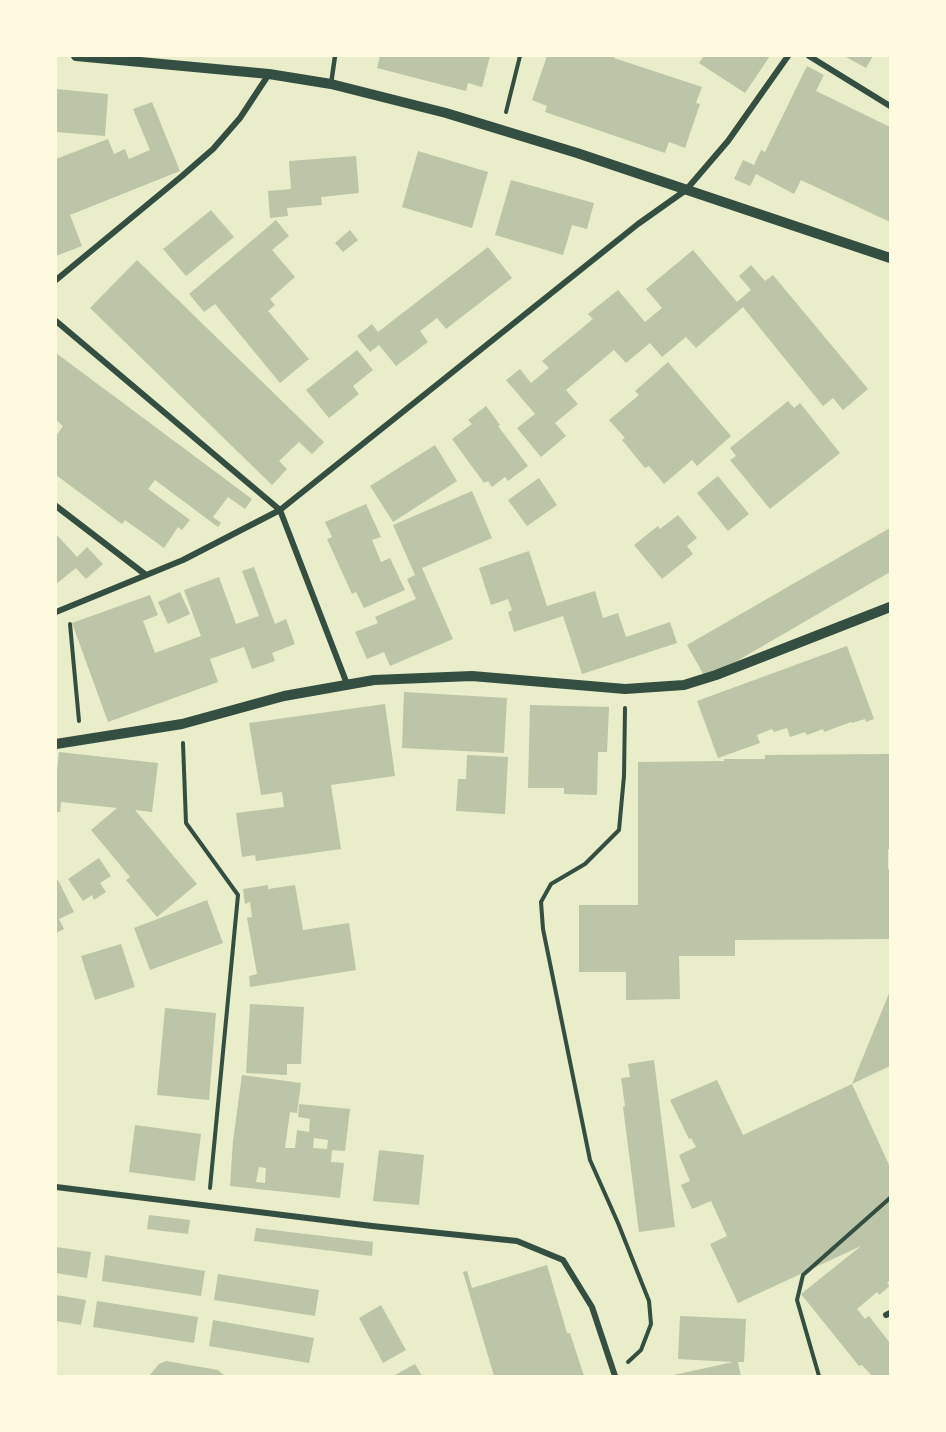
<!DOCTYPE html>
<style>
body{margin:0}
#map{position:relative;width:946px;height:1432px;overflow:hidden;background:#e9edc9;font-family:"Playfair Display",serif}
canvas{display:block}
.frame{position:absolute;inset:0;border:57px solid #fefae0;pointer-events:none}
</style>
<div id="map">
<canvas width="946" height="1432"></canvas>
<div class="frame"></div>
</div>
<script>
const ctx = document.querySelector('canvas').getContext('2d');
ctx.lineJoin = 'round';
function fill(path, color) { ctx.fillStyle = color; ctx.fill(path, 'evenodd'); }
const toPath = rows => new Path2D(rows.map(r => 'M' + r).join(''));
function stroke(path, color, width, dash) { ctx.strokeStyle = color; ctx.lineWidth = width; ctx.lineCap = dash ? 'butt' : 'round'; ctx.setLineDash(dash || []); ctx.stroke(path); }
fill(toPath([
 [380,56,490,56,482,87,468,83,466,91,377,68],
 [547,56,615,56,614,58,702,87,696,103,700,104,685,148,669,142,665,153,545,112,547,106,532,100],
 [704,56,770,56,745,93,699,63],
 [844,56,873,56,866,68],
 [807,66,824,75,816,91,890,127,890,222,801,180,794,194,756,174,750,186,734,179,743,160,754,165,761,150,765,152],
 [56,89,108,94,105,136,56,132],
 [152,102,180,171,70,215,82,246,56,256,56,159,108,139,114,154,125,149,129,159,150,150,133,109],
 [418,151,488,172,472,228,402,207],
 [356,156,359,193,321,197,322,205,287,208,288,216,270,218,268,191,291,189,289,161],
 [511,180,594,203,587,229,572,225,563,255,495,235],
 [211,210,234,237,186,276,163,249],
 [276,220,289,236,272,250,295,277,270,299,275,305,268,311,309,359,280,383,215,304,204,312,189,294],
 [350,230,358,240,343,252,335,243],
 [488,247,512,278,446,329,437,318,420,331,428,342,396,366,379,345,370,352,357,336,372,324,378,332],
 [693,250,737,302,751,290,739,276,751,265,765,281,773,275,868,389,843,410,833,398,823,406,743,307,696,348,686,337,662,357,650,343,626,363,614,350,566,390,578,404,555,423,566,436,541,457,517,428,535,414,506,380,520,369,531,383,549,368,542,361,593,319,588,314,618,290,645,322,662,308,646,289],
 [137,260,324,442,312,454,299,442,279,461,287,469,272,485,90,308],
 [357,350,373,370,353,386,359,394,329,418,306,390],
 [56,353,252,499,245,509,228,497,213,517,221,523,218,527,155,480,148,489,190,520,182,530,178,527,164,548,125,520,122,524,56,475,56,436,63,426,57,421,56,423],
 [668,362,731,436,697,466,692,460,664,484,649,466,645,468,622,440,625,438,609,420,639,395,635,391],
 [788,401,794,408,800,403,840,453,770,509,730,460,736,456,730,448],
 [486,406,500,425,498,426,528,466,508,481,505,477,492,487,488,481,484,483,452,439,472,424,468,420],
 [435,445,457,481,393,522,370,486],
 [718,476,749,514,728,531,697,493],
 [539,478,557,505,527,526,508,500],
 [472,491,492,538,422,568,453,639,390,666,384,652,367,659,355,632,378,623,375,617,416,599,407,579,415,575,393,525],
 [366,504,381,537,372,540,381,562,390,558,405,590,364,608,356,592,352,594,327,539,332,537,325,522],
 [678,515,697,538,687,546,693,554,662,579,634,545,658,526,660,529],
 [890,528,890,572,706,679,687,645],
 [56,534,77,557,87,547,103,564,86,579,76,568,56,584],
 [529,551,547,606,595,591,603,618,618,613,626,637,670,622,677,643,582,674,563,616,514,632,508,612,512,610,508,599,491,605,479,568],
 [254,567,275,624,286,619,295,644,272,653,275,661,252,669,244,647,210,659,218,682,108,722,72,623,150,595,158,615,143,621,155,653,201,636,184,590,219,577,236,624,259,616,242,571],
 [180,592,190,614,168,624,158,602],
 [847,646,874,719,866,722,865,719,852,723,851,722,824,732,823,729,807,735,805,732,790,737,787,728,774,732,772,729,757,735,760,743,718,758,697,701],
 [404,692,507,698,504,753,402,748],
 [385,704,395,776,331,785,341,849,256,861,255,855,242,857,236,813,284,807,282,792,261,795,249,723],
 [530,705,609,707,607,752,598,752,597,795,564,794,564,788,528,788],
 [59,752,158,763,152,812,135,810,197,884,157,917,126,880,130,877,91,830,117,808,61,802,60,812,56,812,56,780],
 [890,754,890,849,888,849,888,869,890,869,890,939,735,940,735,956,679,956,680,999,626,1000,626,972,579,972,579,905,638,905,638,762,724,761,724,759,765,759,765,755],
 [467,755,508,757,505,814,456,811,458,779,466,779],
 [99,858,111,876,100,883,106,892,94,900,92,895,83,901,68,879],
 [58,880,74,912,59,919,64,929,56,933,56,882],
 [268,885,268,889,295,885,303,930,349,923,356,970,250,987,249,976,257,974,247,918,252,917,250,902,245,904,243,889],
 [207,900,223,943,150,970,134,928],
 [121,944,135,987,95,1000,81,956],
 [890,991,890,1066,852,1084,890,1167,890,1280,887,1283,890,1286,879,1295,877,1292,857,1309,865,1319,869,1316,890,1343,890,1376,872,1376,862,1365,859,1366,801,1294,861,1246,738,1303,710,1244,727,1236,711,1201,692,1209,681,1185,690,1181,679,1155,696,1147,691,1138,689,1139,670,1100,717,1080,743,1135,852,1084],
 [250,1004,304,1007,301,1064,287,1064,287,1075,246,1073],
 [165,1008,216,1013,209,1100,157,1095],
 [654,1060,675,1227,639,1232,623,1107,625,1106,621,1078,630,1077,628,1064],
 [242,1075,301,1083,297,1113,290,1112,285,1148,295,1148,297,1130,309,1132,310,1119,298,1117,299,1104,350,1109,345,1151,332,1150,331,1162,344,1163,340,1198,230,1186,233,1141],
 [314,1138,328,1140,327,1149,313,1148],
 [259,1167,266,1168,265,1183,256,1182],
 [135,1125,201,1134,195,1181,129,1172],
 [379,1150,424,1155,419,1205,373,1201],
 [149,1215,190,1220,188,1234,147,1229],
 [256,1228,373,1242,372,1256,254,1241],
 [56,1247,91,1252,87,1278,56,1273],
 [105,1255,205,1271,201,1296,102,1281],
 [547,1265,567,1333,570,1333,584,1376,494,1376,463,1272,467,1271,472,1288],
 [218,1274,319,1290,315,1316,214,1300],
 [56,1295,86,1300,81,1325,56,1321],
 [97,1301,198,1317,194,1343,93,1327],
 [381,1305,406,1350,383,1363,359,1318],
 [680,1316,746,1319,744,1362,738,1362,741,1376,669,1376,733,1362,678,1359],
 [213,1320,314,1338,309,1363,209,1346],
 [166,1361,218,1370,225,1376,149,1376,159,1364],
 [415,1364,422,1376,393,1376]
]), '#bcc5a7');
stroke(toPath([
 [506,112,520,56],
 [70,624,79,721],
 [625,708,624,776,619,830,585,864,551,884,541,902,543,929,590,1160,618,1223,649,1301,651,1324,641,1350,628,1362],
 [183,743,186,823,238,895,210,1188],
 [819,1376,797,1300,803,1275,890,1198]
]), '#344e41', 4);
stroke(toPath([
 [331,84,335,56]
]), '#344e41', 4.5);
stroke(toPath([
 [809,56,890,106],
 [56,280,182,176,213,149,240,118,269,74],
 [56,321,280,510,347,684],
 [56,506,146,575],
 [56,612,183,560,280,510,638,224,686,190,728,141,788,56],
 [56,1187,372,1226,517,1241,563,1260,592,1307,615,1376],
 [886,1315,890,1313]
]), '#344e41', 6);
stroke(toPath([
 [76,56,269,74,331,84,446,113,577,153,890,258],
 [56,744,182,724,284,696,374,680,472,676,625,689,684,685,716,675,890,607]
]), '#344e41', 10);
</script>
